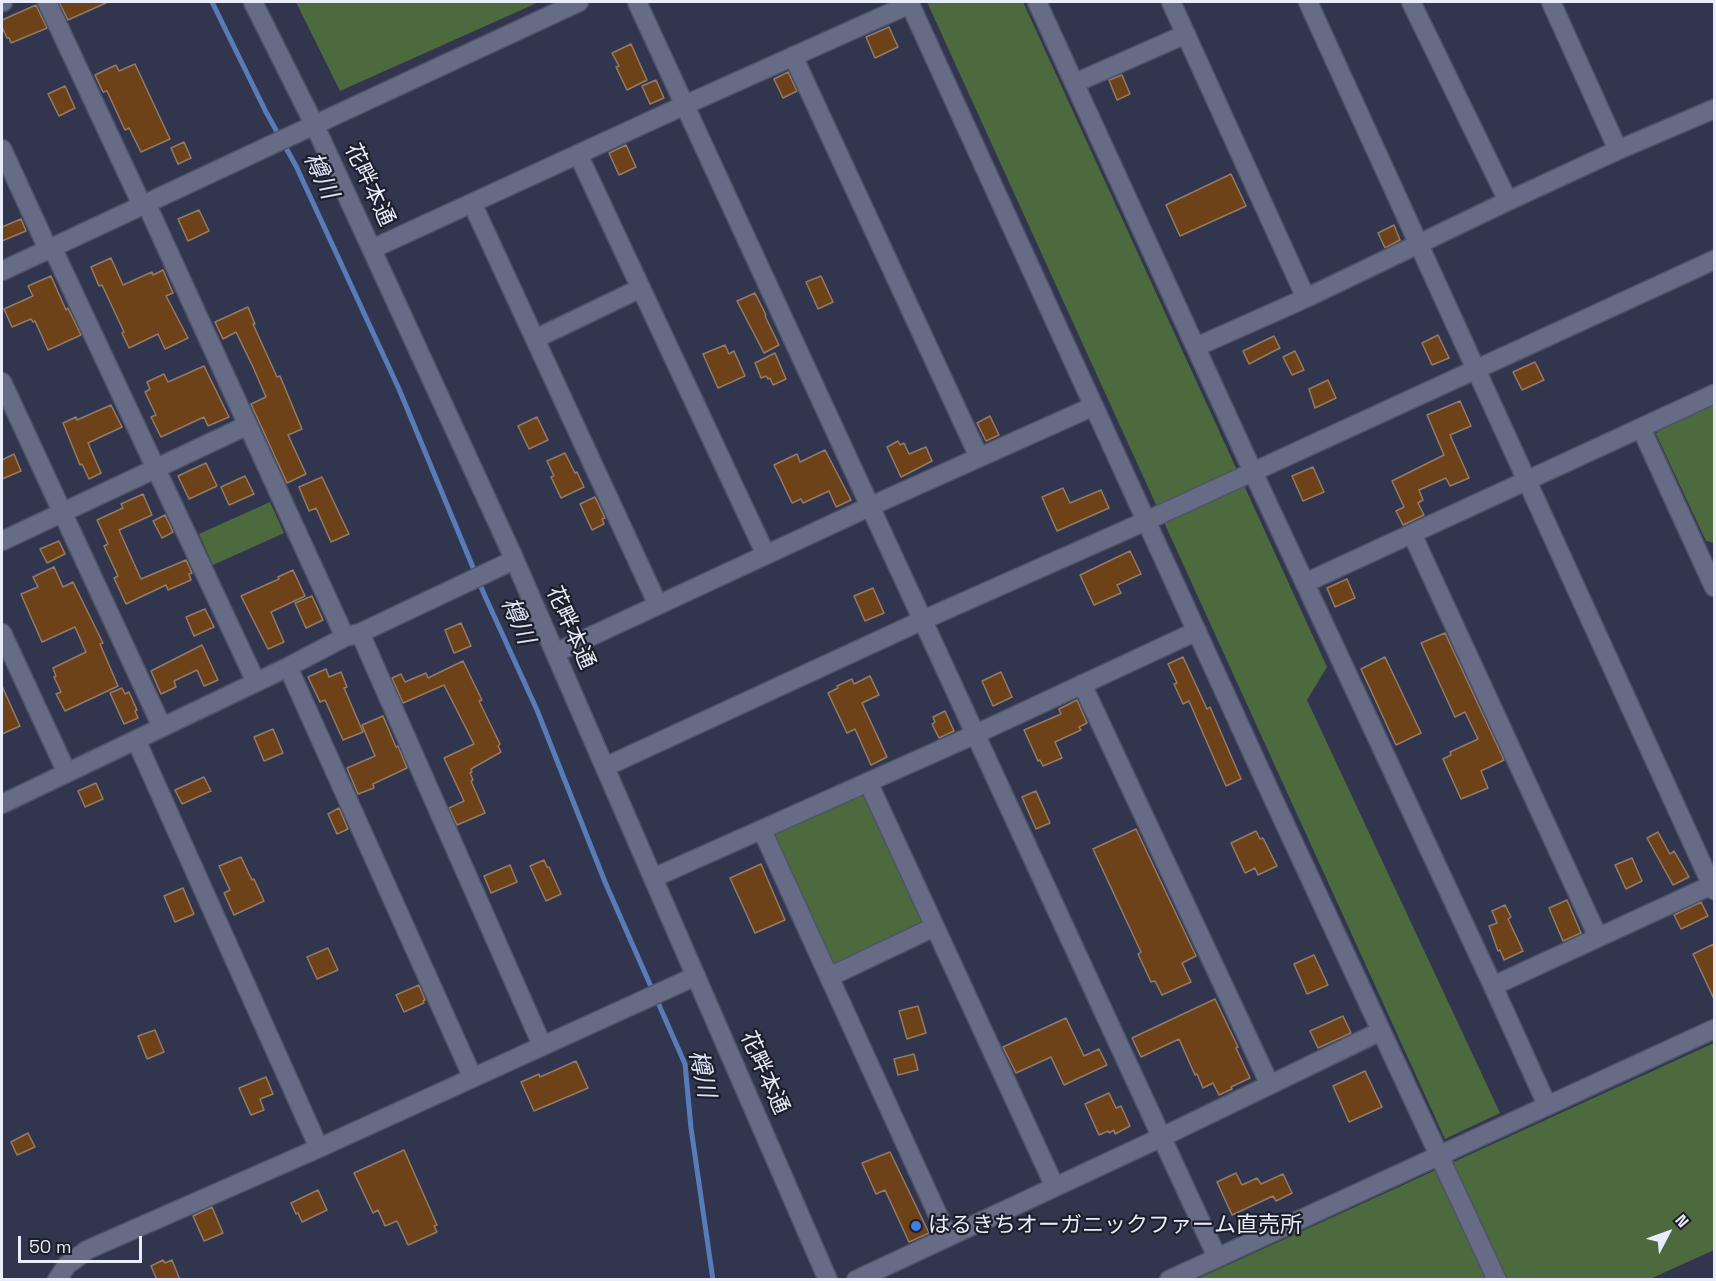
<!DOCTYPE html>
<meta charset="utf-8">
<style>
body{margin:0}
#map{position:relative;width:1716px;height:1281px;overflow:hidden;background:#31364e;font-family:"Space Grotesk",sans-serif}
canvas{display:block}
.frame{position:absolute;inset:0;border:3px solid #e8ecfb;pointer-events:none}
.north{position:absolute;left:1638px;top:1203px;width:60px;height:60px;-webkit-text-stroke:4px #1c1e29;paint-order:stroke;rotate:49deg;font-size:16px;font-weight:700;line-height:24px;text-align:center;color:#e8ecfb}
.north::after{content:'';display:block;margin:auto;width:21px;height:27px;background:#e8ecfb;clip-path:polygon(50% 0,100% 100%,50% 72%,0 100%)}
.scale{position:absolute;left:18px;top:1236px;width:124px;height:27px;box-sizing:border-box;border:3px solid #e8ecfb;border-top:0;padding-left:8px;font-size:18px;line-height:21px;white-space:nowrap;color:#e8ecfb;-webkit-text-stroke:4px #1c1e29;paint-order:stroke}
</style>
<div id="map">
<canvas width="1716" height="1281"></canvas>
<div class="frame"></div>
<div class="north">N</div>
<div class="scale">50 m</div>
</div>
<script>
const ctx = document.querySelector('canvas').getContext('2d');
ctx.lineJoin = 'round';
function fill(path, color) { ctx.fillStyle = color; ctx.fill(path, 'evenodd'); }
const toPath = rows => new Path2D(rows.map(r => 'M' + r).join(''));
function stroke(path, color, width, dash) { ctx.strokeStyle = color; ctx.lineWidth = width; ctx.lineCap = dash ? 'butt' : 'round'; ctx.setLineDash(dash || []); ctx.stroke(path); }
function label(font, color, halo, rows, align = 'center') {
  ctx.font = font + ' "Space Grotesk","Noto Sans JP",sans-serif'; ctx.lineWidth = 4.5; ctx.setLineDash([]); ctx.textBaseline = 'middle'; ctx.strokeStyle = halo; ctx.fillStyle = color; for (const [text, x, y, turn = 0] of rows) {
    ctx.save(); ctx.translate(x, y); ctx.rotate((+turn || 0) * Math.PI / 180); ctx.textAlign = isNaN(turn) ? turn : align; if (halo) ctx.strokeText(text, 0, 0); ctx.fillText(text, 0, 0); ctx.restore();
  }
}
fill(toPath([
 [296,2,539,2,340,91],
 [927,2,1023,2,1327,667,1307,700,1500,1113,1445,1139],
 [1714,404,1714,543,1706,541,1656,434,1664,424],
 [270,502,284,533,213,565,199,534],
 [859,794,867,799,923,924,838,967,831,964,773,840,777,831],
 [1714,1043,1714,1250,1650,1279,1195,1280]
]), '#4c6a3e');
stroke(toPath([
 [212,2,266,112,296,166,399,389,484,594,537,710,605,882,685,1064,691,1128,713,1280]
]), '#597cb8', 5);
const building = toPath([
 [59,2,108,2,68,20,59,2],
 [36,5,47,28,11,43,9,38,7,38,2,27,2,20,36,5],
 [889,27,898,47,875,58,866,37,889,27],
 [631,44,647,80,627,90,616,67,619,66,612,53,631,44],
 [135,64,170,139,141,152,129,128,125,130,107,91,103,92,95,75,116,65,119,71,135,64],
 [788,72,797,91,783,98,774,79,788,72],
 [1122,75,1130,94,1117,100,1109,80,1122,75],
 [656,80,664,98,650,104,642,86,656,80],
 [65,86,75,108,59,116,48,94,65,86],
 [184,142,191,158,178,164,171,148,184,142],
 [626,145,636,167,619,175,609,153,626,145],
 [1231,174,1246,206,1180,236,1166,205,1231,174],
 [199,210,209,231,188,241,178,219,199,210],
 [21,219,26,231,2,241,2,227,21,219],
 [1394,225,1400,240,1385,248,1378,233,1394,225],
 [111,258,123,285,152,272,153,275,163,270,173,293,166,296,188,338,165,349,158,334,129,348,122,333,124,332,102,285,99,286,91,267,111,258],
 [51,276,66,310,68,308,81,335,48,350,35,321,33,322,31,319,12,327,4,309,33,296,28,286,51,276],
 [821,276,833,302,818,309,806,282,821,276],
 [755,293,766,315,765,316,779,345,764,353,737,301,755,293],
 [248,307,255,324,253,324,277,377,280,376,302,429,288,435,306,474,287,483,251,404,266,397,253,367,236,332,223,339,215,322,248,307],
 [1438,335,1449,358,1432,365,1422,343,1438,335],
 [1274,336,1280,348,1249,364,1243,351,1274,336],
 [725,345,729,354,734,351,745,376,718,388,703,354,725,345],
 [1295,351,1304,370,1292,375,1283,357,1295,351],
 [775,353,786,379,773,385,770,378,768,379,766,376,761,378,755,363,775,353],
 [1535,362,1544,380,1522,390,1513,372,1535,362],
 [204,366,229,417,208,426,204,417,161,437,151,417,156,415,145,392,150,389,147,382,164,374,168,382,204,366],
 [1328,380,1336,398,1315,408,1309,389,1328,380],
 [1460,401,1471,426,1450,435,1469,478,1450,486,1446,478,1419,490,1423,500,1418,503,1424,515,1403,525,1396,511,1404,507,1392,481,1444,455,1427,415,1460,401],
 [111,405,122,427,88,443,101,473,89,479,82,464,80,465,63,423,76,417,77,420,111,405],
 [990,416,999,435,986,441,977,423,990,416],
 [537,417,548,440,529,449,518,426,537,417],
 [898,441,900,445,904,443,909,454,926,447,932,461,901,477,887,447,898,441],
 [825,450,851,500,836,507,829,491,803,503,801,499,792,503,774,465,797,454,800,462,825,450],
 [565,453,575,473,577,472,584,487,561,498,551,477,554,476,547,461,565,453],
 [14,454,21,471,2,479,2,460,14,454],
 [206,463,217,486,189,499,178,476,206,463],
 [1313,467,1324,492,1303,501,1292,476,1313,467],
 [245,476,254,494,229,505,221,487,245,476],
 [322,477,349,534,331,542,316,508,309,511,299,487,322,477],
 [1063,488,1070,503,1101,490,1109,508,1057,531,1042,497,1063,488],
 [143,494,152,515,119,530,141,579,186,560,192,573,189,574,191,580,168,590,166,585,126,604,114,578,118,576,104,546,108,544,97,520,123,508,121,504,143,494],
 [595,497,605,518,602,519,604,524,592,530,580,504,595,497],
 [165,515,173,532,162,538,153,521,165,515],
 [59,541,65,554,47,563,40,549,59,541],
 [1130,551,1141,574,1117,585,1121,593,1094,605,1080,575,1130,551],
 [54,567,63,587,73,582,103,643,100,644,118,686,65,711,56,694,61,692,54,677,56,676,53,668,86,652,75,627,42,642,21,594,38,587,33,577,54,567],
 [293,570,305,596,271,612,284,642,268,649,241,596,279,579,278,577,293,570],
 [1347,579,1355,598,1335,607,1327,588,1347,579],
 [873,588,884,613,865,621,854,596,873,588],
 [312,596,323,620,306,628,295,603,312,596],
 [205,609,214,627,194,636,186,617,205,609],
 [461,623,471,646,454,653,445,630,461,623],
 [1445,633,1504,760,1481,771,1488,788,1461,799,1443,759,1451,755,1450,752,1478,739,1465,712,1455,717,1421,643,1445,633],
 [202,645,218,680,204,686,197,670,174,681,176,687,161,694,151,671,202,645],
 [1183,657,1207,709,1210,707,1241,779,1226,786,1189,701,1183,704,1174,684,1177,683,1168,664,1183,657],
 [1385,657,1421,733,1396,745,1361,669,1385,657],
 [463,661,482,700,479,701,500,744,498,746,501,752,471,769,472,772,470,773,473,780,471,781,485,813,457,825,449,808,464,801,444,758,474,744,444,685,403,703,392,678,401,674,405,682,426,673,428,678,463,661],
 [326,669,329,677,341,672,347,687,344,688,363,732,343,740,325,700,320,702,308,677,326,669],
 [1001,672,1012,697,993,706,982,681,1001,672],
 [870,676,879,695,862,703,887,757,871,765,855,729,847,733,828,693,838,688,837,686,852,679,854,684,870,676],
 [2,686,20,726,2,734,2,686],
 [122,688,125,694,129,692,137,710,135,711,138,718,124,724,110,693,122,688],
 [1077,700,1087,723,1079,727,1081,730,1055,742,1062,758,1043,766,1040,760,1038,761,1024,730,1061,714,1059,709,1077,700],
 [945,711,954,731,939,738,932,724,935,722,933,717,945,711],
 [383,716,396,747,398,746,407,768,373,784,374,788,358,794,347,768,375,756,362,725,383,716],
 [273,729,283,753,264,761,254,737,273,729],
 [204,777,211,791,182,804,175,790,204,777],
 [96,783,103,799,85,807,78,791,96,783],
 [1036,791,1050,823,1036,829,1022,797,1036,791],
 [339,808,348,829,337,834,328,814,339,808],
 [1136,829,1196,956,1182,963,1191,982,1162,995,1155,981,1151,982,1138,954,1141,952,1093,849,1136,829],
 [1256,831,1260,839,1263,838,1277,866,1258,875,1255,868,1245,873,1231,843,1256,831],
 [1658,832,1670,854,1674,851,1689,877,1673,885,1647,838,1658,832],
 [241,857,252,880,254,879,264,901,234,915,224,893,230,890,219,866,241,857],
 [1632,858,1642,881,1626,889,1615,865,1632,858],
 [544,860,547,867,549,867,561,894,546,901,530,866,544,860],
 [761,864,785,920,755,933,730,878,761,864],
 [510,865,517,882,491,893,484,876,510,865],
 [183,888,194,914,175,922,164,896,183,888],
 [1567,900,1581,933,1563,941,1549,908,1567,900],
 [1701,902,1708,916,1681,929,1674,915,1701,902],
 [1505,905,1511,917,1508,919,1523,951,1504,960,1500,950,1498,951,1489,926,1497,923,1492,911,1505,905],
 [1714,944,1714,999,1693,954,1714,944],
 [328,948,338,970,317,979,307,957,328,948],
 [1314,955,1328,985,1307,994,1294,964,1314,955],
 [419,985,425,1000,423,1001,424,1003,404,1012,396,995,419,985],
 [1215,999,1238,1047,1236,1048,1250,1078,1231,1087,1232,1089,1219,1095,1213,1083,1203,1088,1197,1074,1195,1075,1179,1039,1141,1057,1132,1038,1215,999],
 [918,1006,926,1033,907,1039,899,1011,918,1006],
 [1343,1016,1351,1033,1318,1048,1310,1031,1343,1016],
 [1066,1018,1084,1056,1099,1049,1107,1065,1064,1085,1051,1057,1016,1073,1003,1047,1066,1018],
 [155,1030,164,1052,147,1059,138,1036,155,1030],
 [914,1054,918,1070,898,1075,894,1059,914,1054],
 [576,1061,588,1088,534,1111,521,1082,539,1074,540,1077,576,1061],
 [1365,1071,1382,1107,1349,1122,1333,1086,1365,1071],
 [266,1077,273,1094,260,1099,264,1110,251,1115,239,1088,266,1077],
 [1109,1093,1116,1108,1121,1106,1130,1126,1115,1134,1114,1130,1109,1133,1108,1131,1099,1135,1085,1104,1109,1093],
 [28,1133,35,1147,17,1155,11,1142,28,1133],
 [404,1150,437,1225,434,1226,437,1232,408,1245,397,1221,385,1226,378,1210,373,1213,354,1173,404,1150],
 [890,1152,929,1233,909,1242,885,1190,876,1194,862,1163,890,1152],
 [1236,1173,1242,1185,1257,1178,1261,1184,1283,1174,1292,1193,1276,1201,1273,1196,1232,1215,1217,1182,1236,1173],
 [318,1190,327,1210,302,1222,298,1213,296,1214,291,1203,318,1190],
 [212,1207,223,1233,204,1241,193,1216,212,1207],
 [163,1260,165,1263,172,1260,180,1280,157,1280,151,1266,163,1260]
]);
fill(building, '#6d4218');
stroke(building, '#937b67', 1.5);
const street = toPath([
 [2,2,3,2],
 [47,2,142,205],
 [637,2,1217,1257],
 [909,2,1277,807,1497,1280],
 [1037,2,1253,472,1493,986,1547,1105],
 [1171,2,1306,298],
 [1308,2,1714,890],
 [1411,2,1508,201],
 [1551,2,1618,150],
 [793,56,979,457],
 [1075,83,1186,34],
 [269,146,579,2],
 [2,149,48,249],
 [578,154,766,555],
 [146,203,345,637],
 [472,203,658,605],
 [52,247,256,682],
 [372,249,685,105,910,4],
 [535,339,641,288],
 [1196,347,1306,298,1508,201,1618,150,1714,109],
 [2,382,162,727],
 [1641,428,1714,587],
 [1412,534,1598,937],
 [2,541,248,425],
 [1305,583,1714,394],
 [2,633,67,773],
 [360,633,542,1045],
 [555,653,871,506,1094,406],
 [288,667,472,1076],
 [1082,684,1270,1085],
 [136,740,319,1148],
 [605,767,923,620,1146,521,1714,260],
 [868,782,1055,1187],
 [2,804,288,667,345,637,360,633,514,560],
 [762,830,948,1237],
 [653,878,976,734,1197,631],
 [829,977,934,927],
 [1493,986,1714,884],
 [57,1280,67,1265,87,1250,319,1148,696,976],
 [856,1280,1162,1137,1381,1031],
 [1169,1280,1714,1029]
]);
const secondary = toPath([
 [253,2,314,124,512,554,828,1280],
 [2,271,269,146]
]);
stroke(street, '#4f5367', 21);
stroke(secondary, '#4f5367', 21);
stroke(street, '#666c86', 18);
stroke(secondary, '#666c86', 18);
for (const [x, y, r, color] of [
 [916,1226,6,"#3f7fe0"]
]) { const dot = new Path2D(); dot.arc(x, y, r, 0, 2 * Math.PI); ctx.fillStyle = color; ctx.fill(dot); stroke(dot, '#1c1e29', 2); }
label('22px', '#e8ecfb', '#1c1e29', [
 ["花畔本通",369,185,65],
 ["花畔本通",570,628,66],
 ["花畔本通",764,1073,66]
]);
label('22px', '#e8ecfb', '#1c1e29', [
 ["はるきちオーガニックファーム直売所",928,1226]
], 'left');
label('italic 24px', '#d9e3f5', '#1c1e29', [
 ["樽川",320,176,65],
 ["樽川",517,621,67],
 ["樽川",701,1074,78]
]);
</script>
